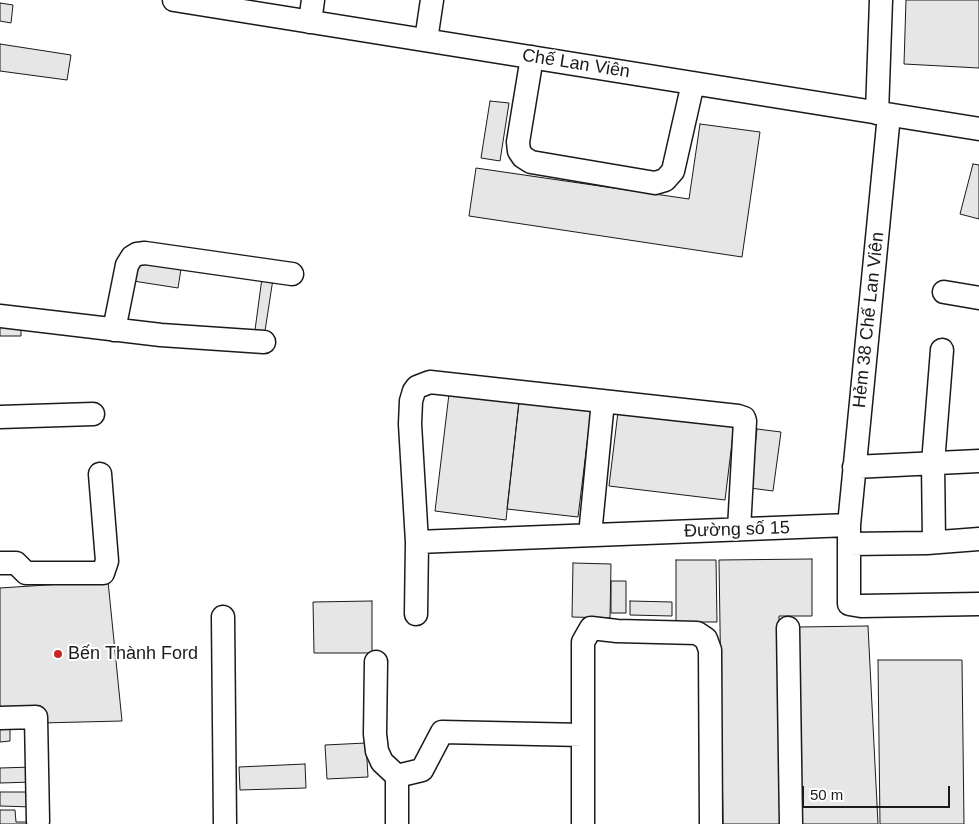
<!DOCTYPE html>
<meta charset="utf-8">
<style>
body{margin:0}
#map{position:relative;width:979px;height:824px;overflow:hidden;background:#fff;font-family:Helvetica,sans-serif}
canvas{display:block}
.scale{position:absolute;left:802px;top:786px;width:148px;height:22px;box-sizing:border-box;border:2px solid #1a1a1a;border-top:0;padding-left:6px;font-size:15px;line-height:18px;white-space:nowrap;color:#1a1a1a;-webkit-text-stroke:4px #fff;paint-order:stroke}
</style>
<div id="map">
<canvas width="979" height="824"></canvas>
<div class="scale">50 m</div>
</div>
<script>
const ctx = document.querySelector('canvas').getContext('2d');
ctx.lineJoin = 'round';
function fill(path, color) { ctx.fillStyle = color; ctx.fill(path, 'evenodd'); }
const toPath = rows => new Path2D(rows.map(r => 'M' + r).join(''));
function stroke(path, color, width, dash) { ctx.strokeStyle = color; ctx.lineWidth = width; ctx.lineCap = dash ? 'butt' : 'round'; ctx.setLineDash(dash || []); ctx.stroke(path); }
function label(font, color, halo, rows, align = 'center') {
  ctx.font = font + ' Helvetica,sans-serif'; ctx.lineWidth = 4; ctx.setLineDash([]); ctx.textBaseline = 'middle'; ctx.strokeStyle = halo; ctx.fillStyle = color; for (const [text, x, y, turn = 0] of rows) {
    ctx.save(); ctx.translate(x, y); ctx.rotate((+turn || 0) * Math.PI / 180); ctx.textAlign = isNaN(turn) ? turn : align; if (halo) ctx.strokeText(text, 0, 0); ctx.fillText(text, 0, 0); ctx.restore();
  }
}
const building = toPath([
 [906,0,979,0,979,68,904,64,906,0],
 [0,3,13,5,11,23,0,21,0,3],
 [0,44,71,55,67,80,0,71,0,44],
 [490,101,509,103,500,161,481,158,490,101],
 [700,124,760,132,742,257,469,216,476,168,689,199,700,124],
 [973,164,979,165,979,219,960,214,973,164],
 [130,261,181,269,178,288,127,280,130,261],
 [262,278,273,279,265,331,255,330,262,278],
 [0,319,21,323,21,336,0,336,0,319],
 [449,394,519,402,506,520,435,511,449,394],
 [519,402,591,411,578,517,507,509,519,402],
 [618,412,734,426,725,500,609,486,618,412],
 [757,429,781,432,773,491,750,488,757,429],
 [812,559,812,616,779,616,781,824,723,824,719,560,812,559],
 [676,560,716,560,717,622,676,622,676,560],
 [573,563,611,564,610,618,572,617,573,563],
 [108,581,122,721,0,724,0,588,108,581],
 [611,581,626,581,626,613,611,613,611,581],
 [372,601,372,653,314,653,313,602,372,601],
 [630,601,672,602,672,616,630,615,630,601],
 [868,626,878,824,800,824,798,627,868,626],
 [878,660,962,660,964,824,880,824,878,660],
 [0,728,10,728,10,741,0,742,0,728],
 [366,743,368,777,327,779,325,745,366,743],
 [305,764,306,788,240,790,239,767,305,764],
 [33,767,33,782,0,783,0,768,33,767],
 [0,792,33,792,33,807,0,806,0,792],
 [0,810,15,810,16,822,29,822,29,824,0,824,0,810]
]);
fill(building, '#e6e6e6');
stroke(building, '#1a1a1a', 1);
const minor = toPath([
 [174,0,979,129],
 [310,22,313,0],
 [426,40,432,0],
 [532,57,518,142,519,151,523,157,531,162,655,183,665,180,673,171,693,83],
 [877,113,881,0],
 [889,115,849,525,849,604,861,606,979,604],
 [944,292,979,298],
 [0,316,161,335,264,342],
 [114,330,127,265,132,257,137,254,145,253,292,274],
 [0,417,93,414],
 [854,467,979,461],
 [590,535,603,401],
 [417,542,849,525],
 [934,542,933,463,942,350],
 [849,544,927,543,979,539],
 [0,563,16,563,26,573,103,573,107,561,100,474],
 [416,614,417,542,410,424,411,401,414,391,417,387,430,382,738,416,744,418,745,421,739,529],
 [223,617,225,824],
 [788,628,791,824],
 [376,662,375,734,377,751,382,762,397,776,397,824],
 [0,718,36,717,38,821],
 [397,776,422,770,442,732,583,735],
 [583,824,583,642,591,628,617,631,697,633,706,639,710,650,711,824]
]);
stroke(minor, '#1a1a1a', 25);
stroke(minor, '#fff', 22);
for (const [x, y, r, color] of [
 [58,654,5,"#c62828"]
]) { const dot = new Path2D(); dot.arc(x, y, r, 0, 2 * Math.PI); ctx.fillStyle = color; ctx.fill(dot); stroke(dot, '#fff', 2); }
label('18px', '#1a1a1a', '#fff', [
 ["Chế Lan Viên",576,64,9],
 ["Hẻm 38 Chế Lan Viên",869,320,-84],
 ["Đường số 15",737,530,-2]
]);
label('18px', '#1a1a1a', '#fff', [
 ["Bến Thành Ford",68,654]
], 'left');
</script>
